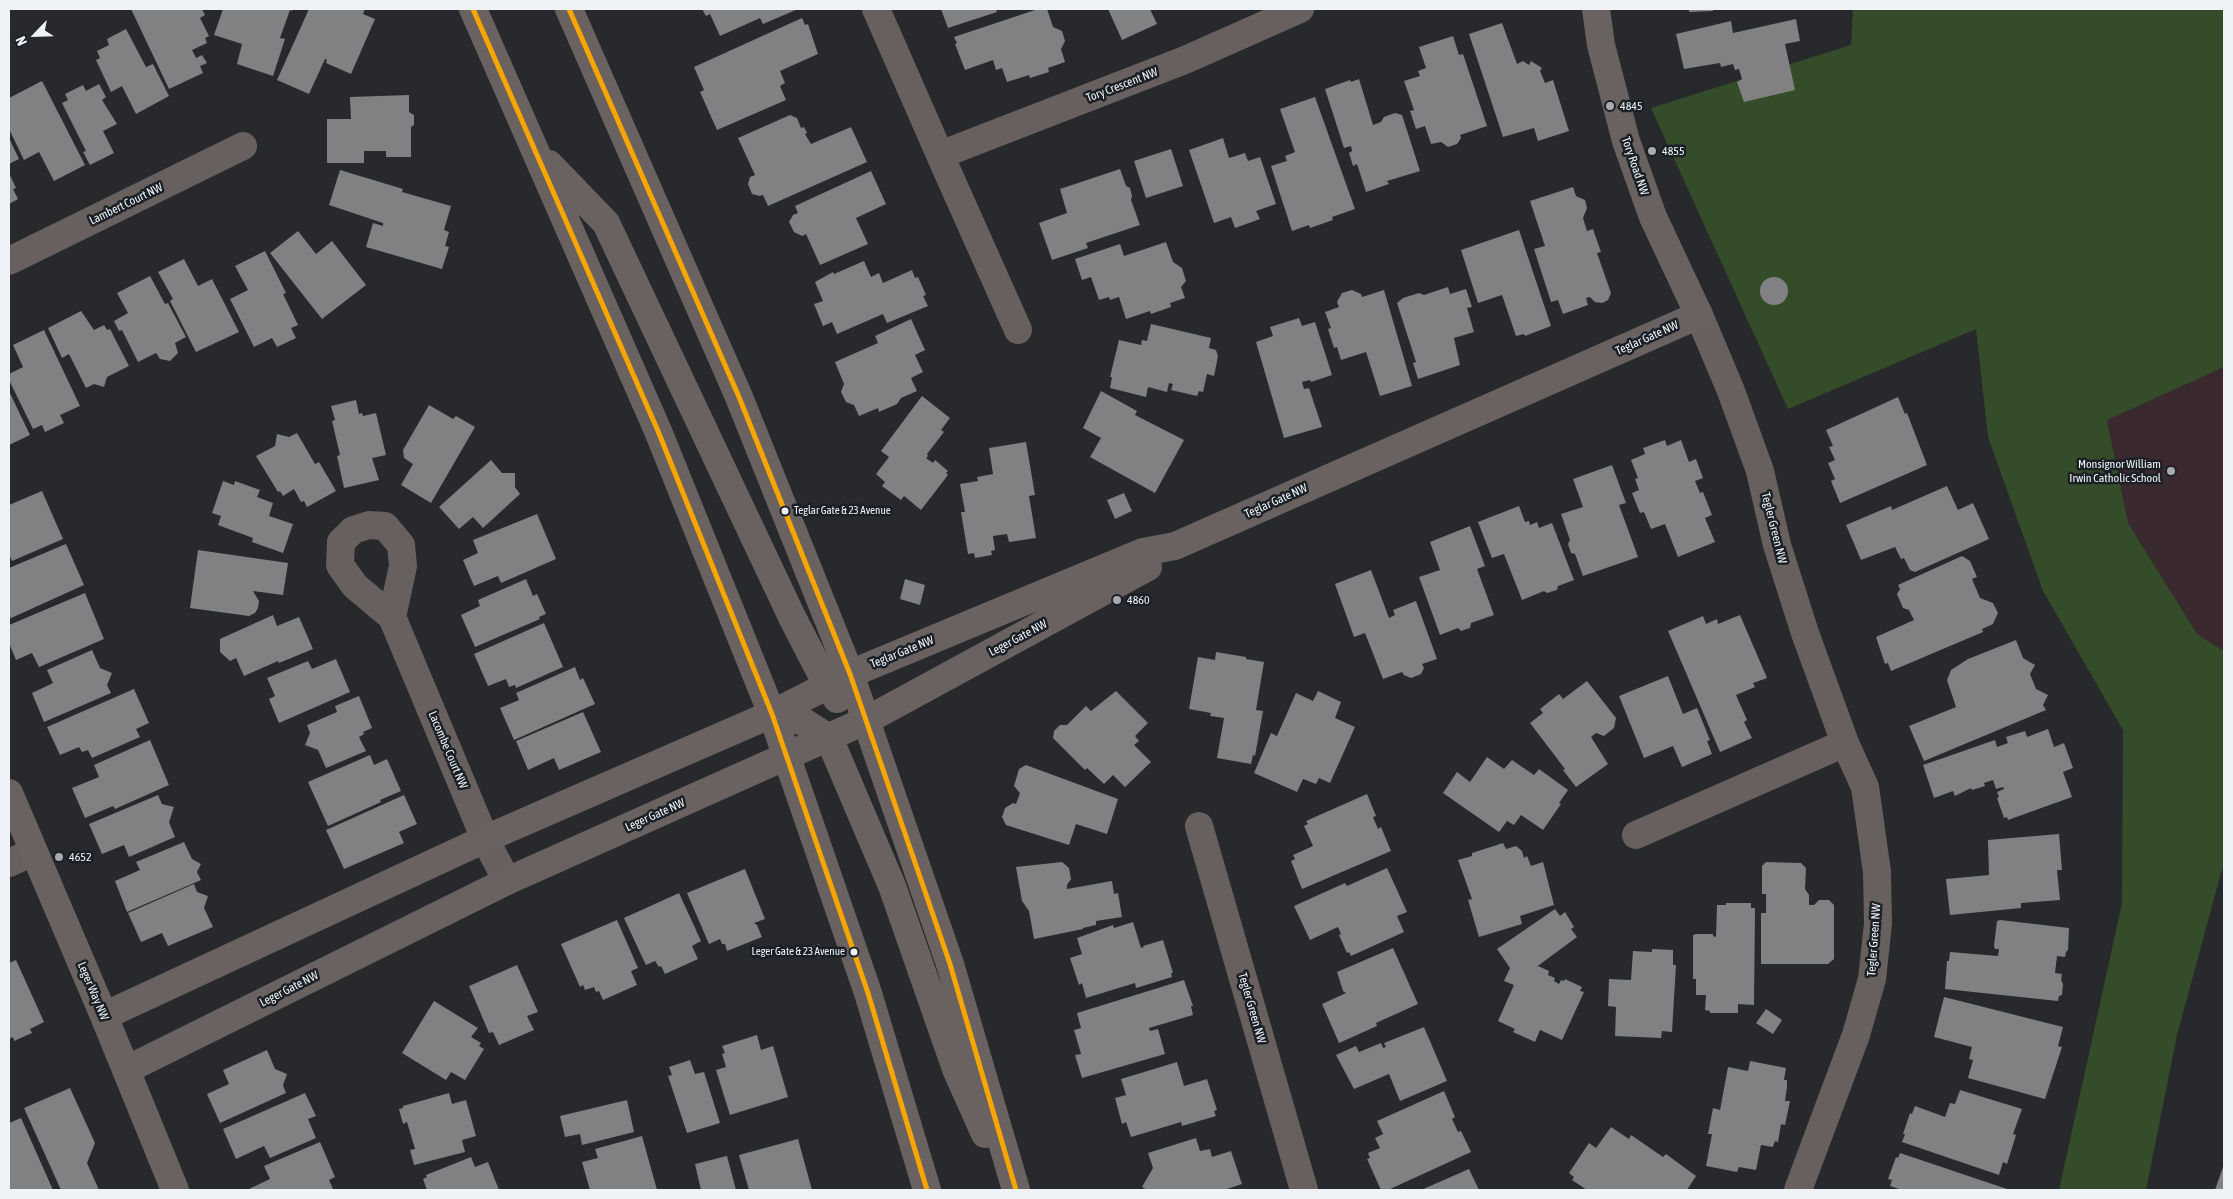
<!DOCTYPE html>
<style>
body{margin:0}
#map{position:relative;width:2233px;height:1199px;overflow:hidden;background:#27292c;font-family:"Asap Condensed",sans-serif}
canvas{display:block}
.frame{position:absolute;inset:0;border:10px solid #eff2f6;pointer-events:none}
.north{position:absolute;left:10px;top:10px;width:50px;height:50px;-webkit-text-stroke:4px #1a2025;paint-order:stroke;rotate:246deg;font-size:14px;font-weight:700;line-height:20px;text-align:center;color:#eff2f6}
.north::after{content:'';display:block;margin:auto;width:18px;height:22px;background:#eff2f6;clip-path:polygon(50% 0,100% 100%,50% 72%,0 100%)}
</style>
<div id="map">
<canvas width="2233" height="1199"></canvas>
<div class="frame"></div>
<div class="north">N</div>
</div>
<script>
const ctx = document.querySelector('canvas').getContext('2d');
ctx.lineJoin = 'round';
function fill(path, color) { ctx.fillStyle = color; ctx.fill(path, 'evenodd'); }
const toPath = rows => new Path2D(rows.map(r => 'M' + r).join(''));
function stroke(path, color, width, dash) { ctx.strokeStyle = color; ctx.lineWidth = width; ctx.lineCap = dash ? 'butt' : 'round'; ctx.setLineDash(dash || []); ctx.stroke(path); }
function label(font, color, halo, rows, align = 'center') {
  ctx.font = font + ' "Asap Condensed",sans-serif'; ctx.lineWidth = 5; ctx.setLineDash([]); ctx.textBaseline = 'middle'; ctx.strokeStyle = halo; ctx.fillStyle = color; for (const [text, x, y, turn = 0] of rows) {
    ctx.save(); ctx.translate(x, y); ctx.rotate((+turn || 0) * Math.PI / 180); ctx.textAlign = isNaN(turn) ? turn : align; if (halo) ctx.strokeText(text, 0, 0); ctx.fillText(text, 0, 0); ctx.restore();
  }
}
fill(toPath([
 [2224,367,2224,651,2197,634,2128,523,2107,420]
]), '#3a2a2f');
fill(toPath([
 [1853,9,2224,9,2224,367,2107,420,2128,523,2197,634,2224,651,2224,862,2177,1035,2146,1190,2059,1190,2122,903,2123,730,2043,591,1988,437,1976,329,1788,409,1651,108,1851,45]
]), '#344c29');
fill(toPath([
 [131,9,202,9,205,15,200,18,209,36,205,38,207,43,192,50,196,58,202,55,207,63,200,66,203,73,169,89],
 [223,9,293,9,292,11,290,10,280,38,285,39,273,76,237,64,242,44,214,35],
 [309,9,365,9,363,14,375,19,351,74,326,63,327,60,325,59,309,94,277,80],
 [702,9,798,9,763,24,760,18,720,36,710,14,706,16],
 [941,9,996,9,997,12,948,28],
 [1038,9,1047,9,1053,27,1062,31,1065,41,1061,49,1065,62,1048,68,1049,72,1030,78,1029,75,1007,82,1002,68,996,70,993,60,965,70,955,44,957,43,954,37],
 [1108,9,1150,9,1157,24,1122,40],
 [1689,9,1713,9,1713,11,1689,12],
 [802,18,805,25,808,24,818,54,780,71,785,83,780,86,786,100,717,130,700,92,704,90,694,67],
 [1796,19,1800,41,1785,44,1795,90,1744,102,1737,82,1742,79,1739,69,1735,70,1733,64,1721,67,1720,63,1684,69,1676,34,1731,21,1733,33],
 [1502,23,1517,64,1523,61,1529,65,1531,61,1542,68,1540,71,1545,83,1553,80,1569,131,1538,141,1534,128,1503,137,1469,34],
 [126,29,146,67,153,64,169,96,136,114,122,86,111,92,96,60,100,58,97,51,109,45,107,39],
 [1453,36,1459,55,1463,54,1487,126,1460,135,1461,138,1457,144,1448,147,1441,142,1431,144,1425,126,1416,129,1410,111,1414,110,1404,81,1420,76,1418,71,1426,68,1419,47],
 [1359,79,1373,125,1381,122,1384,117,1395,113,1402,115,1420,171,1387,181,1389,184,1366,192,1357,164,1353,166,1349,153,1352,151,1351,146,1344,148,1325,89,1350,80,1351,82],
 [42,81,85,165,54,181,39,152,24,160,9,129,9,98],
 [99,84,106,97,102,100,117,124,103,131,114,153,90,165,83,152,86,151,62,103,68,100,65,94,83,85,86,91],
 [409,95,409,112,414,115,414,125,411,127,411,157,386,157,386,151,364,151,364,163,327,163,327,119,351,119,350,97],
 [1315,97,1355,209,1332,217,1333,220,1310,228,1309,225,1292,231,1271,166,1287,161,1285,156,1295,152,1280,109],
 [790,115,797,118,801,128,804,127,807,133,805,134,811,144,851,127,867,162,768,206,763,195,760,196,752,194,748,184,750,177,755,175,738,138],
 [9,138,19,159,9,164],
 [1223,138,1229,158,1245,153,1248,161,1260,157,1276,204,1256,211,1260,219,1235,228,1231,217,1214,223,1189,150],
 [1171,149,1183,186,1146,198,1134,161],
 [1120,169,1126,186,1130,188,1132,196,1131,200,1140,225,1086,243,1088,248,1052,260,1039,223,1067,213,1060,189],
 [340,170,403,189,402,192,451,206,444,230,449,232,445,246,449,247,442,269,366,247,373,223,383,226,383,223,329,205],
 [871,171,886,204,856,218,868,244,820,265,806,234,802,236,794,232,789,222,793,215,798,213,795,206],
 [9,173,16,188,13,189,18,199,9,204],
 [1573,187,1576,196,1585,200,1587,208,1583,218,1587,231,1593,229,1601,252,1597,253,1611,293,1608,300,1602,303,1595,302,1590,297,1586,298,1588,305,1563,314,1558,300,1551,302,1534,249,1545,246,1530,201],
 [1519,230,1551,326,1525,336,1524,334,1516,336,1502,295,1478,303,1461,250],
 [298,231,316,254,332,241,366,285,322,319,270,253],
 [1166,242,1173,262,1182,268,1186,281,1181,287,1185,298,1170,303,1171,307,1151,314,1150,311,1126,319,1119,297,1110,300,1109,297,1099,300,1091,277,1082,280,1075,259,1120,244,1124,256],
 [265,251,286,293,283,294,298,325,291,328,296,338,277,347,272,338,254,347,230,299,248,290,235,266],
 [184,259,198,286,212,279,239,332,196,352,170,301,173,299,158,272],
 [864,261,871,277,879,273,883,283,912,270,915,278,918,277,926,295,923,296,928,306,887,323,883,314,837,334,832,322,823,326,814,304,823,301,815,282,833,272,834,274],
 [150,276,165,304,168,303,186,337,175,343,178,353,170,361,160,359,156,353,138,362,122,330,119,331,114,321,128,313,117,293],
 '1760 291a14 14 0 1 1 28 0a14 14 0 1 1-28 0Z',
 [1448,287,1450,294,1466,289,1472,307,1467,308,1474,332,1454,338,1460,365,1418,379,1413,363,1416,362,1397,303,1403,298,1419,293,1424,295],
 [1352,290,1361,294,1362,297,1384,290,1412,386,1380,396,1366,352,1341,360,1337,347,1334,348,1328,329,1331,328,1325,312,1339,307,1337,302,1342,293],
 [81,311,94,330,104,325,107,330,110,329,129,366,107,377,104,387,94,384,86,388,69,354,62,358,48,328],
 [1299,318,1302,326,1315,322,1332,375,1311,382,1310,380,1302,382,1304,389,1309,388,1322,427,1284,438,1256,342,1273,336,1270,327],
 [911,319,925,350,915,355,923,372,911,378,917,391,901,398,897,404,879,412,878,408,859,416,854,405,846,402,841,392,844,384,835,362,878,343,875,336],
 [1151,324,1211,338,1209,348,1216,350,1218,356,1214,376,1207,374,1203,392,1199,391,1197,396,1171,390,1173,384,1169,383,1167,392,1148,387,1146,397,1110,388,1112,377,1110,377,1119,340,1141,345,1142,340,1147,341],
 [44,330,80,406,60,415,64,423,45,432,42,425,33,429,9,380,9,374,23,367,13,345],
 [9,391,30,435,9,445],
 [1101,391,1137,411,1135,415,1184,440,1155,493,1090,457,1101,438,1083,428],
 [922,396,950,418,941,430,944,432,927,454,928,456,926,458,933,463,935,460,948,471,946,473,948,475,921,510,904,496,901,500,882,486,885,482,876,474,889,457,881,451],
 [1898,397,1905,414,1907,413,1927,465,1840,503,1831,481,1835,479,1828,463,1835,460,1829,447,1833,446,1826,430],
 [356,400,359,414,362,413,363,416,376,413,386,455,372,458,379,480,344,488,337,456,340,455,332,421,335,420,331,406],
 [429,405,453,419,456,416,475,427,431,503,401,485,413,464,404,458,403,450],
 [297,433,315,464,319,462,336,491,307,507,304,501,301,502,294,489,283,496,280,491,278,492,256,456,275,446,277,434,289,437],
 [1665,440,1667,446,1681,440,1689,462,1696,459,1703,478,1695,481,1700,493,1703,492,1712,515,1705,518,1715,542,1678,557,1665,524,1651,529,1644,512,1640,513,1632,493,1639,490,1635,479,1638,478,1631,460,1645,454,1643,448],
 [1026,442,1035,495,1029,496,1036,538,1009,542,1007,534,993,536,995,550,991,551,992,555,975,558,974,553,968,554,961,512,965,512,960,484,978,481,977,477,993,474,989,448],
 [491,460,502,473,515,473,515,487,520,494,483,528,473,517,459,529,439,507],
 [1612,465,1626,503,1619,505,1638,557,1583,576,1575,554,1571,553,1568,544,1570,540,1561,514,1583,507,1573,479],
 [223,481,234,485,235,481,260,490,257,497,273,503,269,516,293,524,283,553,252,542,253,538,218,525,221,516,212,513],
 [1947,486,1958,510,1973,503,1989,539,1915,572,1910,570,1904,558,1901,559,1895,547,1861,560,1846,525,1891,506,1892,510],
 [42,491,63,539,12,561,9,554,9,505],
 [1124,493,1132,511,1115,519,1107,500],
 [1519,506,1525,522,1529,521,1530,525,1537,522,1539,528,1552,523,1574,580,1558,586,1557,590,1547,593,1544,591,1522,600,1504,554,1492,558,1478,522],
 [537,514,556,559,501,583,498,576,474,586,463,560,478,553,473,540],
 [1470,526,1485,566,1477,569,1494,615,1471,623,1470,628,1461,631,1458,628,1440,635,1419,577,1440,570,1430,542],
 [66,544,84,585,9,619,9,568],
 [198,550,288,563,283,595,253,591,259,601,258,608,255,613,249,616,190,608],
 [1962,556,1970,561,1977,577,1972,579,1980,598,1993,603,1998,613,1993,624,1982,629,1983,632,1891,671,1888,663,1885,664,1876,637,1914,620,1909,610,1903,608,1897,594,1900,589,1898,585],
 [1371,570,1389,618,1395,615,1393,610,1416,601,1437,659,1422,664,1424,668,1421,674,1411,678,1404,675,1402,672,1383,679,1365,633,1354,637,1335,584],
 [526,579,533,596,537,594,546,614,539,617,540,619,475,647,461,615,480,606,478,600],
 [905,579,925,585,920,605,900,599],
 [85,593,104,639,39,667,32,653,16,660,9,643,9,625],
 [273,615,277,626,299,617,313,649,279,663,278,661,244,676,236,658,230,661,220,652,220,639],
 [1740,615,1767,678,1753,683,1755,687,1736,695,1747,720,1744,722,1752,738,1720,752,1668,631,1703,616,1706,624,1717,619,1718,624],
 [544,623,563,667,516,688,515,685,509,687,506,679,488,686,474,654],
 [2016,640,2023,658,2035,665,2030,674,2036,689,2048,695,2043,705,2046,710,1924,761,1909,726,1956,707,1947,680,1951,670,1968,659],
 [92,650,100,668,112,673,107,685,111,693,44,722,32,693,53,683,47,670],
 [1216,652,1246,657,1246,659,1264,662,1256,710,1263,711,1255,756,1253,755,1251,764,1217,758,1224,718,1210,716,1211,713,1189,709,1198,657,1215,660],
 [336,659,350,692,279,723,269,699,275,696,267,678,308,661,312,669],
 [575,667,580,680,583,678,595,704,514,740,500,708,519,700,516,693],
 [1668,676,1683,714,1697,708,1710,740,1707,741,1712,754,1682,767,1673,746,1644,758,1619,696],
 [1587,681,1616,718,1614,728,1604,736,1596,733,1591,737,1608,764,1576,787,1563,770,1565,769,1530,723,1543,713,1540,709,1559,694,1563,699],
 [134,689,149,723,136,729,140,737,92,758,88,750,82,752,79,747,60,755,47,727],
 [1116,691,1148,723,1135,736,1139,741,1134,745,1151,762,1125,787,1113,775,1104,784,1087,768,1085,770,1053,738,1054,731,1060,725,1067,725,1086,706,1091,711],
 [1318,691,1341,702,1335,718,1355,727,1330,783,1319,778,1316,784,1303,779,1297,792,1254,773,1271,733,1277,736,1296,693,1313,701],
 [359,696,372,728,363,732,364,734,359,737,366,751,326,768,318,750,305,745,310,733,307,725,337,712,335,706],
 [583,712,601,752,559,770,554,758,528,770,516,741],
 [2048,729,2054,747,2064,743,2073,768,2063,772,2072,797,2008,820,2007,817,2004,818,1997,798,1999,797,1997,792,2004,789,2003,787,1996,789,1993,780,1984,783,1985,786,1972,790,1971,788,1955,796,1953,791,1934,798,1923,765,1995,740,1997,747,2008,743,2006,737,2025,731,2027,737],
 [150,740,169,785,115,809,113,806,85,818,72,788,99,777,94,765],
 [370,755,374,765,387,759,401,791,380,800,381,802,328,826,308,782],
 [1487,757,1504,769,1512,760,1534,775,1539,769,1568,790,1559,803,1561,804,1543,830,1521,815,1514,825,1507,821,1499,832,1443,793,1457,772,1470,782],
 [1026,765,1118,799,1107,834,1076,824,1069,845,1006,825,1002,817,1005,808,1013,803,1016,804,1020,793,1014,786,1019,769],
 [1367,794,1376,816,1373,817,1378,829,1381,827,1391,851,1302,889,1291,861,1295,859,1293,855,1313,846,1304,826,1308,824,1306,821],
 [158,795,162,804,174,807,169,822,175,837,129,857,124,845,102,854,89,824],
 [404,795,417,824,399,832,404,843,344,869,326,830],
 [2059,834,2062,870,2057,870,2060,900,2021,903,2021,908,1950,915,1946,879,1989,875,1988,840],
 [184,842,192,859,201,864,197,872,201,880,127,912,115,881,140,870,136,862],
 [1503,843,1506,849,1516,846,1522,851,1524,858,1527,856,1531,866,1543,862,1554,905,1520,916,1522,924,1479,937,1468,900,1472,899,1458,860,1472,856,1472,853],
 [1062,862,1069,868,1071,879,1067,885,1067,889,1112,881,1114,894,1118,893,1122,917,1096,921,1096,925,1083,928,1083,929,1034,939,1029,911,1022,901,1016,867],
 [1766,862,1801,863,1806,868,1805,889,1809,895,1809,905,1814,905,1819,900,1829,900,1834,905,1834,959,1828,964,1761,964,1761,913,1766,913,1766,894,1762,894,1762,866],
 [1387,868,1407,912,1397,916,1404,932,1351,956,1349,952,1347,953,1339,935,1341,934,1338,927,1310,940,1294,906,1345,883,1347,886],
 [745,869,765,919,754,923,757,925,762,937,727,951,725,944,722,944,720,939,709,944,687,893],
 [194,884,197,892,208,896,204,908,213,927,168,946,162,933,141,942,128,913],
 [679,893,701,941,692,946,698,959,665,974,661,966,659,967,655,961,646,965,644,961,624,918],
 [1726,903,1751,903,1751,908,1755,908,1754,1005,1738,1004,1738,1013,1710,1013,1710,1011,1705,1010,1706,995,1696,995,1696,979,1693,979,1693,935,1696,934,1713,934,1713,936,1716,937,1717,905,1726,905],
 [1555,909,1560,916,1565,912,1574,927,1571,929,1577,937,1535,968,1538,966,1549,971,1548,975,1555,978,1554,981,1559,984,1561,980,1564,981,1565,979,1582,987,1580,991,1584,992,1562,1040,1540,1030,1535,1042,1513,1032,1515,1029,1498,1021,1514,985,1504,981,1510,968,1497,949],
 [617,920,638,968,631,971,637,985,603,1000,599,991,596,992,594,987,585,990,583,985,580,987,561,944],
 [2000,920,2069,928,2068,950,2066,952,2065,957,2057,956,2055,973,2062,974,2061,980,2063,984,2062,995,2059,996,2058,1001,1945,989,1947,961,1949,961,1950,952,1998,956,1999,949,1995,949,1994,946,1997,921],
 [1133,922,1141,948,1144,947,1143,946,1163,940,1173,973,1171,973,1172,977,1136,988,1135,983,1086,998,1082,983,1079,985,1070,958,1082,954,1077,938,1113,925,1114,928],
 [819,944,824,955,818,958,813,946],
 [1393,948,1418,1004,1376,1023,1377,1026,1339,1043,1322,1004,1346,993,1343,991,1337,972],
 [1652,949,1673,950,1673,965,1676,965,1672,1032,1662,1031,1661,1038,1615,1036,1616,1007,1608,1006,1609,979,1631,980,1633,951,1652,952],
 [16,960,44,1022,30,1029,32,1033,14,1041,13,1037,9,1039,9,963],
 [517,965,538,1012,527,1016,534,1030,499,1045,493,1032,489,1033,469,986],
 [1184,980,1193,1006,1191,1006,1193,1015,1149,1028,1150,1031,1158,1029,1165,1054,1082,1078,1075,1055,1081,1054,1074,1030,1081,1028,1077,1013],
 [1944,997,2063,1027,2058,1046,2062,1047,2045,1099,1968,1078,1973,1060,1969,1059,1972,1047,1934,1037],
 [434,1001,478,1028,471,1037,481,1043,479,1046,484,1049,465,1080,451,1072,446,1080,402,1053],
 [1766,1009,1782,1020,1773,1034,1756,1023],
 [1424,1027,1447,1081,1400,1101,1389,1074,1354,1089,1336,1055,1356,1046,1359,1052,1381,1043,1383,1048,1386,1047,1384,1043],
 [757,1035,761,1050,773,1046,788,1097,730,1115,716,1070,726,1067,722,1054,725,1053,722,1046],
 [267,1050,275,1069,287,1074,283,1085,286,1093,220,1123,207,1094,229,1084,223,1070],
 [690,1060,695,1074,704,1072,720,1123,687,1133,668,1076,672,1075,669,1067],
 [1750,1061,1786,1068,1784,1080,1787,1080,1787,1087,1785,1101,1790,1101,1785,1125,1781,1124,1778,1142,1775,1141,1773,1147,1761,1145,1756,1170,1739,1167,1737,1172,1706,1166,1712,1134,1708,1134,1713,1108,1720,1110,1728,1067,1748,1071],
 [1177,1062,1184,1086,1207,1079,1217,1110,1214,1111,1216,1116,1182,1126,1181,1122,1131,1137,1126,1122,1122,1124,1115,1098,1126,1095,1121,1079],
 [70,1088,95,1143,87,1163,99,1190,61,1190,24,1108],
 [1960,1090,2022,1109,2013,1134,2016,1135,2007,1164,2003,1162,1999,1175,1902,1142,1905,1134,1903,1134,1910,1113,1912,1114,1915,1106,1945,1117,1950,1103,1955,1104],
 [1444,1091,1455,1117,1452,1119,1458,1132,1461,1131,1471,1152,1388,1190,1381,1190,1367,1159,1370,1158,1368,1153,1380,1148,1375,1138,1383,1134,1377,1121],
 [305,1093,316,1116,308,1119,316,1138,270,1158,264,1146,236,1159,223,1129],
 [449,1093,452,1104,466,1100,476,1136,462,1140,465,1152,414,1165,410,1150,415,1149,407,1122,403,1124,399,1109,403,1108,403,1106],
 [627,1100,634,1132,582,1145,580,1134,565,1137,560,1116],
 [21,1118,53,1190,9,1190,9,1123],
 [1611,1127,1629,1139,1631,1135,1663,1157,1666,1154,1696,1176,1687,1190,1587,1190,1572,1180,1574,1177,1569,1173,1589,1143,1596,1148],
 [642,1136,657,1190,590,1190,582,1162,598,1158,595,1149],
 [1196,1138,1200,1151,1210,1149,1212,1157,1231,1151,1242,1184,1224,1190,1147,1190,1142,1187,1153,1168,1148,1153],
 [798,1139,812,1190,749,1190,739,1155],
 [320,1142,335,1177,329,1180,333,1189,329,1190,250,1190,249,1189,270,1179,264,1166],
 [1900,1153,2010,1190,1902,1190,1890,1186,1892,1180,1888,1179,1896,1157,1898,1158],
 [727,1156,736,1190,701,1190,695,1164],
 [471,1157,475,1167,488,1162,499,1190,427,1190,423,1179,427,1177,426,1175],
 [2224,1164,2224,1190,2215,1190],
 [1469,1169,1479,1190,1421,1190]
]), '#818082');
stroke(toPath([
 [876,9,940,155,1185,60,1300,9],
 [940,155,1018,330],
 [9,261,243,146],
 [1699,315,1731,391,1760,471,1777,545,1805,633,1845,743,1865,787,1877,872,1878,924,1872,979,1856,1035,1798,1190],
 [392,617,355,586,340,565,341,542,353,530,369,525,385,526,401,545,403,566,392,617,485,839,507,881],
 [1199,826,1304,1190],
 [1636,835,1845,743],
 [9,863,33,852]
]), '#67605e', 28);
stroke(toPath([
 [473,9,658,431,772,714,868,993,927,1190],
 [569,9,739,397,850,674,950,964,1016,1190],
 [549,164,606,223,792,617,827,685,837,699],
 [772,714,804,722,829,738,892,886,956,1069,985,1134],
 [9,793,104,1016,175,1190],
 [104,1016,485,839,772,714,850,674,1143,552,1175,546,1699,315,1653,217,1626,141,1601,45,1596,9],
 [126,1070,507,881,867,720,1148,567]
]), '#696260', 28);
stroke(toPath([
 [473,9,658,431,772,714,868,993,927,1190],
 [569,9,739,397,850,674,950,964,1016,1190]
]), '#f7a600', 5);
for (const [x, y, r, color] of [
 [1610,106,5,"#a9acaf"],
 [1652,151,5,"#a9acaf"],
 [2171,471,5,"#a9acaf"],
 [785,511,4.5,"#eff2f6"],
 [1117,600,5,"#a9acaf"],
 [59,857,5,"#a9acaf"],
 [854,952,4.5,"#eff2f6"]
]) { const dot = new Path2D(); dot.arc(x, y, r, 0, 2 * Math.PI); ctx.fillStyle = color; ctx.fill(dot); stroke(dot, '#1a2025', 2); }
label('11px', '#eff2f6', '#1a2025', [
 ["Teglar Gate & 23 Avenue",794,511],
 ["Leger Gate & 23 Avenue",845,952,"right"]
], 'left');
label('12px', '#eff2f6', '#1a2025', [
 ["Tory Crescent NW",1122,85,-21],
 ["Tory Road NW",1635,166,71],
 ["Lambert Court NW",126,204,-26],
 ["Teglar Gate NW",1647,338,-24],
 ["Teglar Gate NW",1276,501,-24],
 ["Tegler Green NW",1774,528,76],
 ["Leger Gate NW",1018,638,-28],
 ["Teglar Gate NW",902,652,-22],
 ["Lacombe Court NW",448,750,67],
 ["Leger Gate NW",655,815,-24],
 ["Tegler Green NW",1874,940,-86],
 ["Leger Gate NW",289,989,-27],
 ["Leger Way NW",93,991,67],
 ["Tegler Green NW",1252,1008,74]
]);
label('12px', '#eff2f6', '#1a2025', [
 ["4845",1620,106],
 ["4855",1662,151],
 ["Monsignor William",2161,464,"right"],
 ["Irwin Catholic School",2161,478,"right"],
 ["4860",1127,600],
 ["4652",69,857]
], 'left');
</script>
